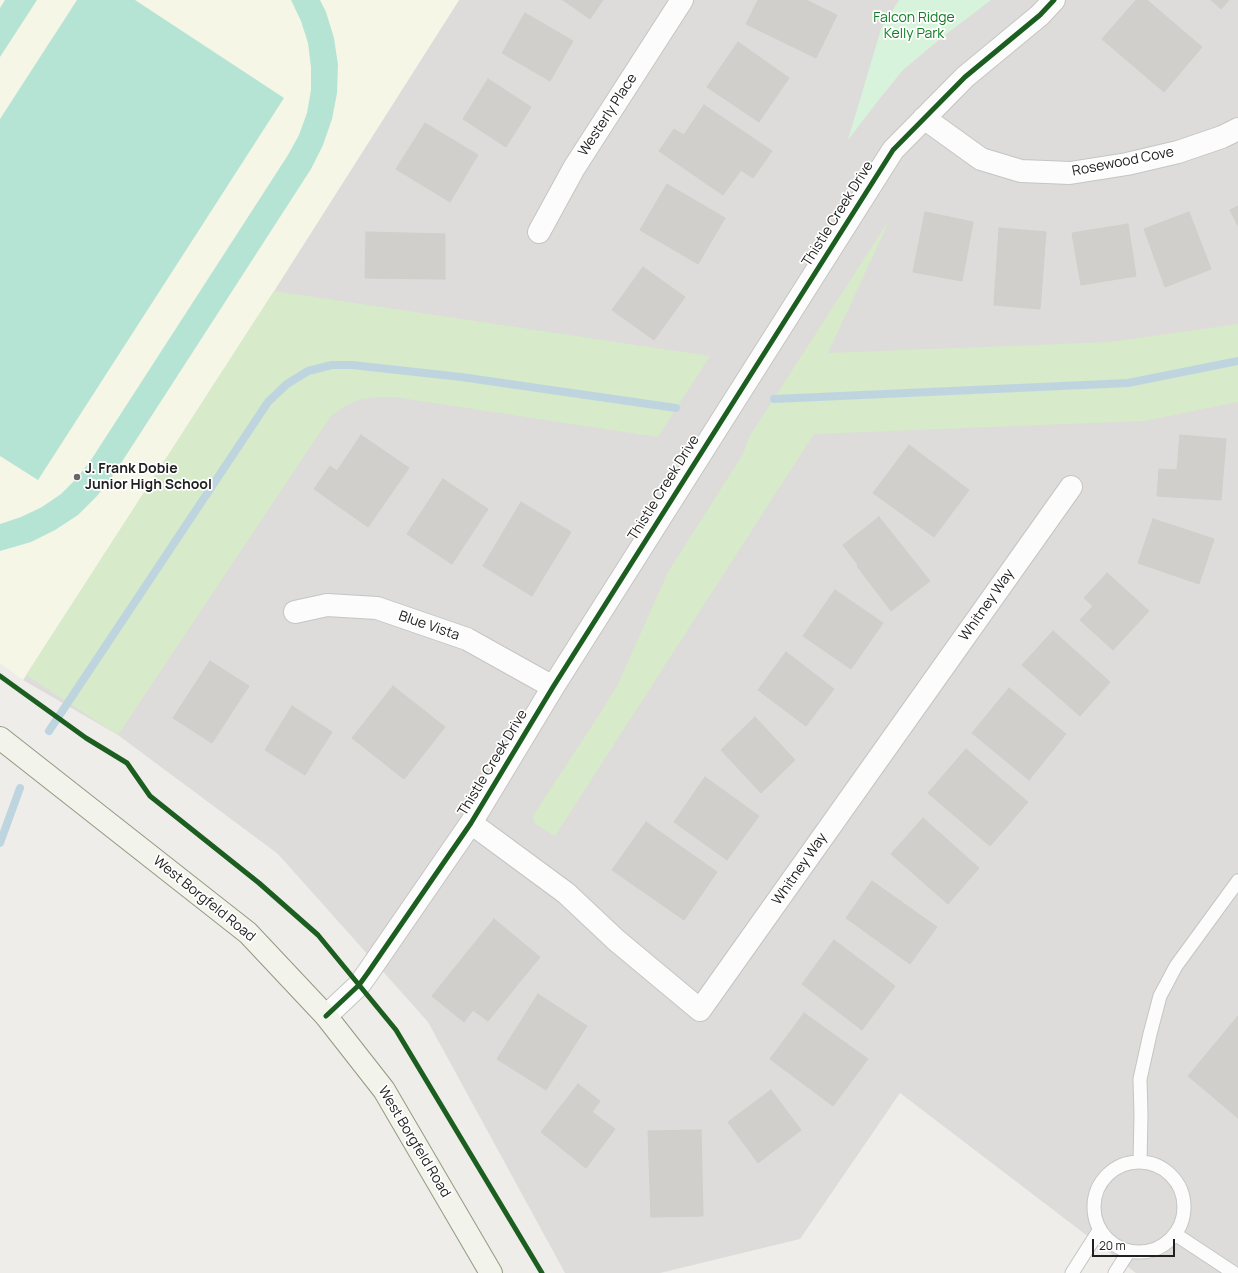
<!DOCTYPE html>
<style>
body{margin:0}
#map{position:relative;width:1238px;height:1273px;overflow:hidden;background:#eeede9;font-family:Manrope,sans-serif}
canvas{display:block}
.scale{position:absolute;left:1092px;top:1239px;width:83px;height:18px;box-sizing:border-box;border:2px solid #202020;border-top:0;padding-left:5px;font-size:12px;line-height:14px;white-space:nowrap;color:#202020;-webkit-text-stroke:3px #fff;paint-order:stroke}
</style>
<div id="map">
<canvas width="1238" height="1273"></canvas>
<div class="scale">20 m</div>
</div>
<script>
const ctx = document.querySelector('canvas').getContext('2d');
ctx.lineJoin = 'round';
function fill(path, color) { ctx.fillStyle = color; ctx.fill(path, 'evenodd'); }
const toPath = rows => new Path2D(rows.map(r => 'M' + r).join(''));
function stroke(path, color, width, dash) { ctx.strokeStyle = color; ctx.lineWidth = width; ctx.lineCap = dash ? 'butt' : 'round'; ctx.setLineDash(dash || []); ctx.stroke(path); }
function label(font, color, halo, rows, align = 'center') {
  ctx.font = font + ' Manrope,sans-serif'; ctx.lineWidth = 3.5; ctx.setLineDash([]); ctx.textBaseline = 'middle'; ctx.strokeStyle = halo; ctx.fillStyle = color; for (const [text, x, y, turn = 0] of rows) {
    ctx.save(); ctx.translate(x, y); ctx.rotate((+turn || 0) * Math.PI / 180); ctx.textAlign = isNaN(turn) ? turn : align; if (halo) ctx.strokeText(text, 0, 0); ctx.fillText(text, 0, 0); ctx.restore();
  }
}
fill(toPath([
 [459,0,1238,0,1238,1273,1136,1273,900,1093,800,1239,660,1273,565,1273,428,1022,278,854,118,735,23,680,274,291]
]), '#dddcda');
fill(toPath([
 [0,0,459,0,274,291,23,680,0,663]
]), '#f5f6e5');
fill(toPath([
 [891,217,828,353,1110,342,1238,324,1238,402,1144,421,814,434,555,836,534,823,533,818,534,814,601,712,618,684,668,572,743,454,749,437],
 [274,291,710,356,658,437,394,397,378,397,361,399,345,406,332,415,323,428,118,735,26,675]
]), '#d7eac9');
fill(toPath([
 [899,0,991,0,940,39,903,70,877,102,848,140,881,29]
]), '#d8f3db');
fill(toPath([
 [5,0,37,0,0,57,0,8],
 [77,0,135,0,284,98,38,480,0,456,0,119],
 [291,0,320,0,326,12,334,38,338,65,337,93,332,119,323,145,311,169,114,474,97,496,78,515,55,530,31,542,0,551,0,524,21,517,42,507,61,494,77,478,91,460,288,155,299,135,307,113,311,90,311,67,308,43,301,21]
]), '#b5e4d5');
stroke(toPath([
 [774,399,1128,383,1238,361],
 [49,731,268,402,287,384,308,371,332,365,352,365,461,377,676,408],
 [0,843,20,788]
]), '#bed5e0', 8);
const building = toPath([
 [563,0,603,0,590,19,563,0],
 [758,0,806,0,837,15,816,58,746,24,758,0],
 [1136,0,1147,0,1202,47,1164,92,1102,39,1136,0],
 [1211,0,1229,0,1221,9,1211,0],
 [525,13,573,41,550,81,502,53,525,13],
 [738,42,789,78,759,122,707,87,738,42],
 [488,79,531,107,506,147,463,119,488,79],
 [704,105,772,151,753,178,741,170,723,195,659,151,674,129,684,135,704,105],
 [425,123,478,155,450,202,396,169,425,123],
 [667,184,725,218,698,264,640,230,667,184],
 [1238,206,1238,226,1230,210,1238,206],
 [925,212,973,222,962,281,913,272,925,212],
 [1189,212,1211,269,1165,287,1144,229,1189,212],
 [1128,224,1136,276,1081,285,1072,233,1128,224],
 [999,228,1046,232,1040,309,994,305,999,228],
 [366,232,445,234,445,279,365,278,366,232],
 [643,267,685,297,654,340,612,310,643,267],
 [361,435,409,468,368,527,314,489,330,466,337,471,361,435],
 [1180,435,1226,439,1221,500,1157,496,1159,469,1177,470,1180,435],
 [909,445,969,490,934,537,873,493,909,445],
 [443,479,488,509,452,564,407,534,443,479],
 [521,502,571,532,532,596,483,566,521,502],
 [879,517,930,581,891,611,857,566,858,565,843,545,879,517],
 [1153,519,1214,539,1199,584,1138,563,1153,519],
 [1107,573,1149,611,1113,650,1080,620,1093,606,1084,598,1107,573],
 [835,590,883,623,851,669,803,636,835,590],
 [1053,631,1110,682,1080,716,1022,665,1053,631],
 [786,652,834,689,806,726,758,690,786,652],
 [210,661,249,686,212,743,173,718,210,661],
 [393,686,445,727,404,779,352,738,393,686],
 [1009,688,1066,734,1029,780,972,733,1009,688],
 [292,706,332,732,305,775,265,750,292,706],
 [755,717,795,760,761,793,721,750,755,717],
 [966,749,1028,802,990,846,928,793,966,749],
 [705,777,759,816,727,860,674,822,705,777],
 [923,818,979,868,948,904,891,854,923,818],
 [646,822,717,872,684,920,612,870,646,822],
 [872,881,937,927,910,964,846,918,872,881],
 [494,919,540,957,488,1021,473,1010,464,1022,432,996,494,919],
 [834,940,895,986,862,1030,802,984,834,940],
 [538,994,587,1026,546,1090,497,1059,538,994],
 [804,1013,868,1059,833,1106,770,1059,804,1013],
 [1238,1016,1238,1118,1188,1076,1238,1016],
 [578,1084,600,1101,592,1112,615,1129,586,1168,541,1132,578,1084],
 [771,1090,801,1130,758,1163,728,1122,771,1090],
 [701,1130,703,1216,651,1217,648,1131,701,1130]
]);
fill(building, '#d1cfcc');
stroke(building, '#d1ceca', 1);
const lane = toPath([
 [1140,1162,1141,1115,1140,1079,1150,1034,1160,996,1176,966,1238,881],
 '1094 1207a45 45 0 1 1 90 0a45 45 0 1 1-90 0Z',
 [1175,1234,1234,1273],
 [1072,1273,1100,1229],
 [1115,1273,1129,1251]
]);
const street = toPath([
 [924,118,981,159,1021,171,1070,173,1127,164,1178,152,1222,137,1238,129],
 [539,232,574,168,682,0],
 [295,612,327,605,377,608,467,639,553,687],
 [471,823,566,893,616,940,700,1010,1071,487],
 [326,1016,359,985,367,974,471,823,553,687,893,150,965,77,1040,15,1054,0]
]);
const secondary = toPath([
 [0,738,248,933,326,1016,384,1090,491,1273]
]);
stroke(lane, '#c5c5c3', 15);
stroke(street, '#c5c5c3', 24);
stroke(secondary, '#949881', 24);
stroke(lane, '#fcfcfc', 13);
stroke(street, '#fcfcfc', 22);
stroke(secondary, '#f2f4ec', 22);
stroke(toPath([
 [0,676,86,738,127,763,150,796,259,883,318,935,396,1030,542,1273],
 [326,1016,359,985,367,974,471,823,553,687,893,150,965,77,1040,15,1054,0]
]), '#1b5e20', 5);
for (const [x, y, r, color] of [
 [77,477,4,"#686866"]
]) { const dot = new Path2D(); dot.arc(x, y, r, 0, 2 * Math.PI); ctx.fillStyle = color; ctx.fill(dot); stroke(dot, '#fff', 1.5); }
label('14px', '#107c24', '#fff', [
 ["Falcon Ridge",914,18],
 ["Kelly Park",914,34]
]);
label('14px', '#202020', '#fff', [
 ["Westerly Place",608,115,-57],
 ["Rosewood Cove",1123,162,-11],
 ["Thistle Creek Drive",838,214,-58],
 ["Thistle Creek Drive",664,488,-58],
 ["Whitney Way",987,605,-55],
 ["Blue Vista",429,626,19],
 ["Thistle Creek Drive",493,763,-59],
 ["Whitney Way",800,869,-55],
 ["West Borgfeld Road",204,899,39],
 ["West Borgfeld Road",414,1142,59]
]);
label('bold 14px', '#202020', '#fff', [
 ["J. Frank Dobie",85,469],
 ["Junior High School",85,485]
], 'left');
</script>
